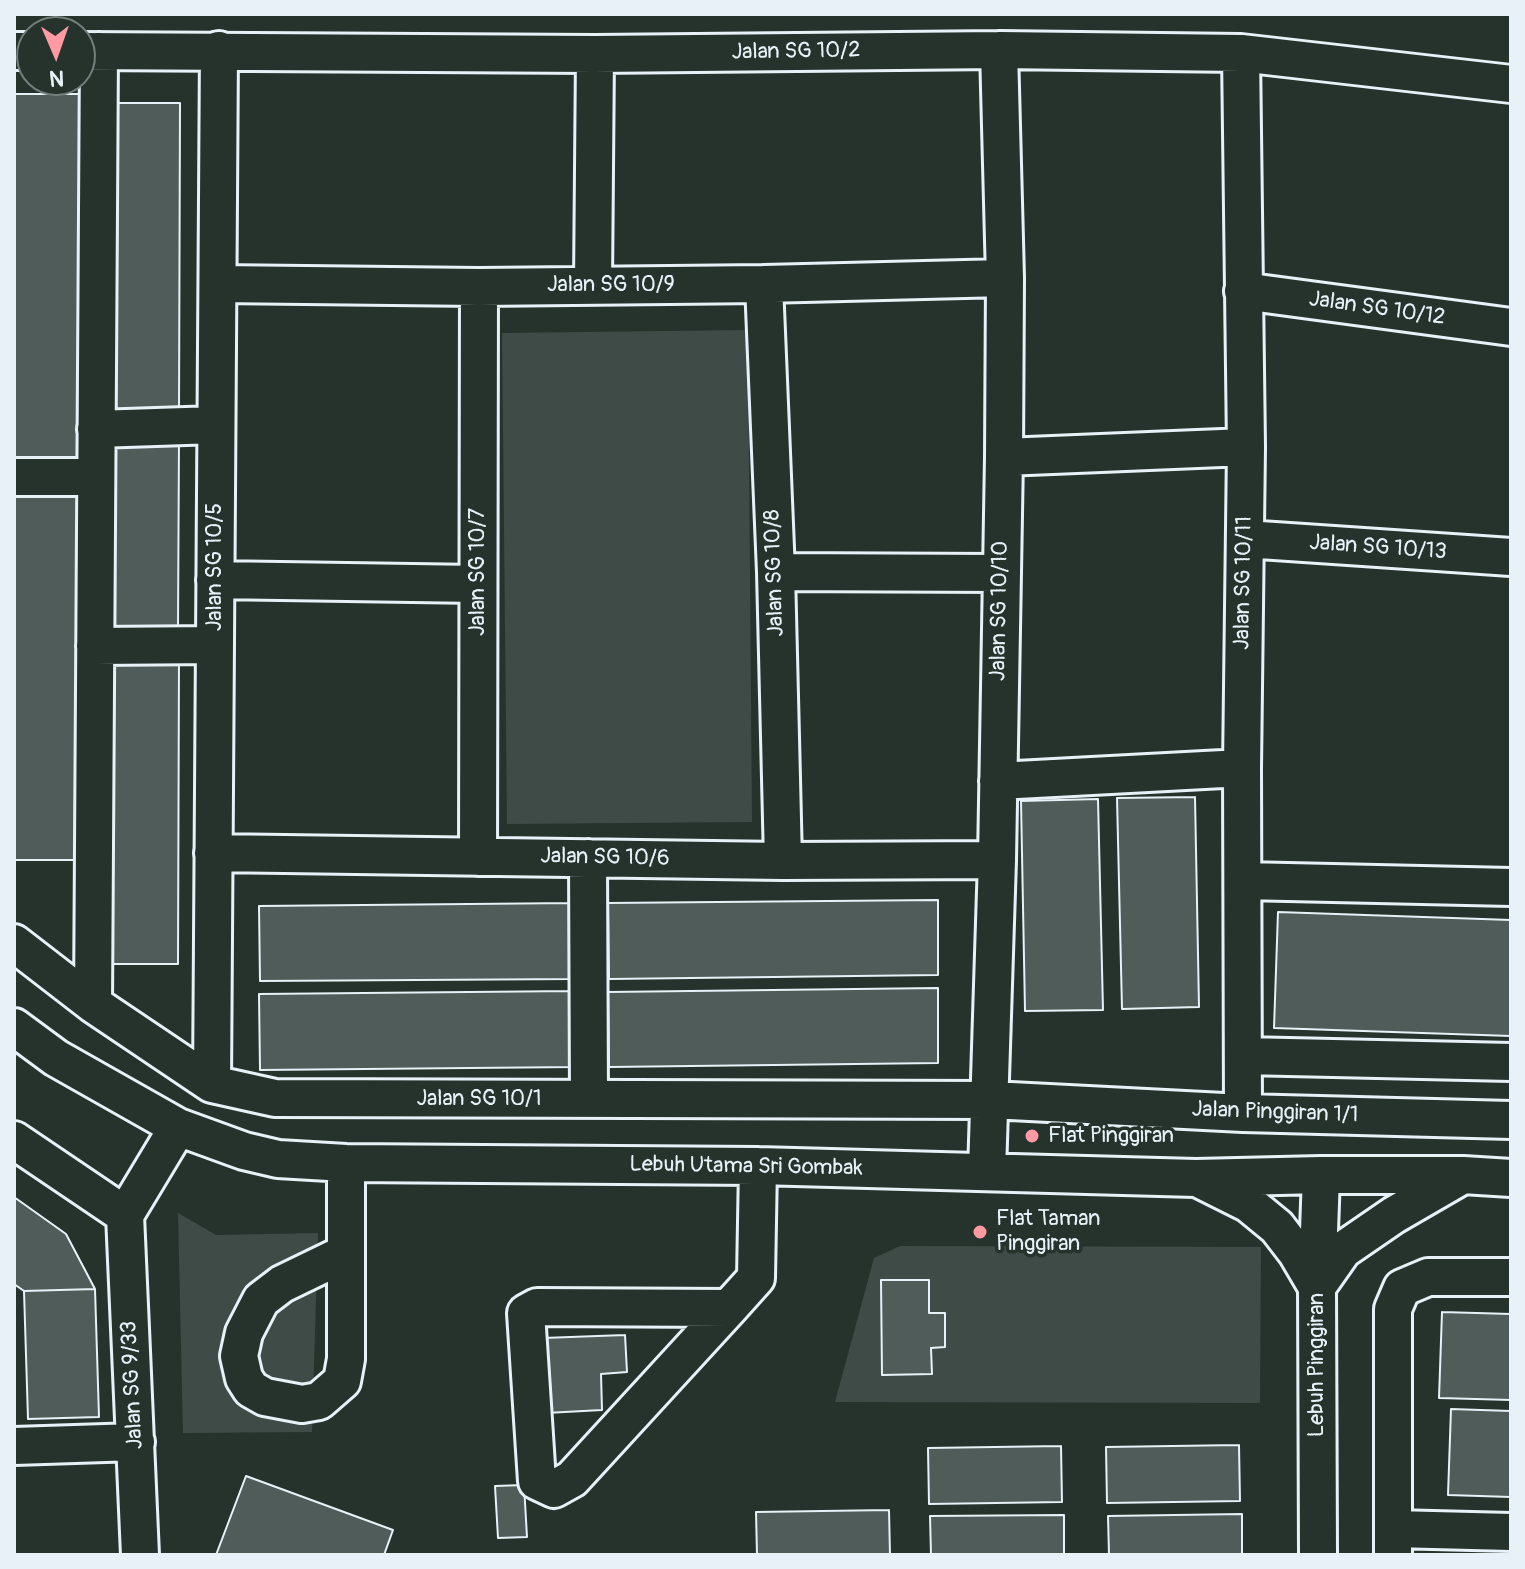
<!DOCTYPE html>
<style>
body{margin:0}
#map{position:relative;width:1525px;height:1569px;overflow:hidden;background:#26332d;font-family:Pangolin,sans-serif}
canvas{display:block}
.frame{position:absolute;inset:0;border:16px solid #e8f1f8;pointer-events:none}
.north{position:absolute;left:16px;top:16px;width:80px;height:80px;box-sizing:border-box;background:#26332d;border:2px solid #747f7e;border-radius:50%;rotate:178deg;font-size:22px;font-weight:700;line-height:32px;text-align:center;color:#e8f1f8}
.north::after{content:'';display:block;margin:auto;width:28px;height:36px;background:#ff9aa2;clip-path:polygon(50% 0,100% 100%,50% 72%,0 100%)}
</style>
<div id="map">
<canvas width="1525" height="1569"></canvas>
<div class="frame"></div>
<div class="north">N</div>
</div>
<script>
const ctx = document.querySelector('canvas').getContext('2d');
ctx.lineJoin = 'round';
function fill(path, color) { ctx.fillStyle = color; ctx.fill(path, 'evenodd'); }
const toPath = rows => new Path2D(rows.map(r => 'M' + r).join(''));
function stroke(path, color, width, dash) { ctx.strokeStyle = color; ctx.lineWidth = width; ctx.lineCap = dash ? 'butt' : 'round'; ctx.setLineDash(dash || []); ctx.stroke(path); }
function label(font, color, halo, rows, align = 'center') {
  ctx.font = font + ' Pangolin,sans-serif'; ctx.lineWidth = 7; ctx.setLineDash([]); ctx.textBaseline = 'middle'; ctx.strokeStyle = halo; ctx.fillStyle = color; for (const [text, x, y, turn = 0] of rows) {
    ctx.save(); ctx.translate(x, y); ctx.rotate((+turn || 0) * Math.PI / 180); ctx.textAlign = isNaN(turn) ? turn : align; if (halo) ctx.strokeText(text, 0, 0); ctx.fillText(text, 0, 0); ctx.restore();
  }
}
fill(toPath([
 [748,330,752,822,507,824,502,333],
 [178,1213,216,1235,318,1233,312,1432,183,1433],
 [900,1246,1261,1247,1260,1403,835,1402,874,1258]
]), '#3e4b47');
const building = toPath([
 [14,94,86,94,85,467,14,466,14,94],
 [108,103,180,103,179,410,107,409,108,103],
 [107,438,179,438,178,629,106,629,107,438],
 [14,483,87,483,85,860,14,860,14,483],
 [107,655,179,655,178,964,106,964,107,655],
 [1195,797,1199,1007,1122,1009,1117,798,1195,797],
 [1098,799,1103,1010,1025,1011,1021,801,1098,799],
 [938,900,938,975,609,979,608,903,938,900],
 [574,903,575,979,260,981,259,906,574,903],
 [1278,912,1511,920,1511,1036,1274,1028,1278,912],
 [938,988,938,1063,609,1067,608,992,938,988],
 [574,991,575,1067,260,1070,259,994,574,991],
 [14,1197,66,1234,95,1289,24,1291,14,1284,14,1197],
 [881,1280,929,1280,929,1313,945,1313,945,1347,931,1348,932,1374,882,1375,881,1280],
 [95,1289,99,1417,28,1419,24,1291,95,1289],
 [1442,1312,1511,1314,1511,1400,1439,1398,1442,1312],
 [625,1335,627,1372,601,1374,602,1410,546,1413,543,1338,625,1335],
 [1451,1409,1511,1411,1511,1497,1448,1495,1451,1409],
 [1239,1445,1240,1501,1107,1503,1106,1447,1239,1445],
 [1061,1446,1062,1502,929,1504,928,1448,1061,1446],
 [246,1476,393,1530,384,1555,216,1555,246,1476],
 [524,1485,527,1537,498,1538,495,1486,524,1485],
 [889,1510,890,1555,757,1555,756,1512,889,1510],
 [1242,1514,1242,1555,1109,1555,1108,1516,1242,1514],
 [1064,1515,1064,1555,931,1555,930,1516,1064,1515]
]);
fill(building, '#505c59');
stroke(building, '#e8f1f8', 2);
const minor = toPath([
 [14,51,32,51],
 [80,51,595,54,999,50,1241,53,1511,84],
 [1241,53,1246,447,1242,768,1243,1113],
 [218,284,479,287,764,284,1005,278],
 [593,284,595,54],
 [764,284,776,572,783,861],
 [1243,291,1511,327],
 [96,429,216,425],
 [1004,457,1246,447],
 [14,477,96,477],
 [1245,539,1511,557],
 [776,572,1000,573],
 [215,580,478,584],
 [95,646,215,645],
 [998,781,1242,768],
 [213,853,783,861,997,860],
 [478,857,479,287],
 [588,858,589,1099],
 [1243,881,1511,887],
 [14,943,93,1004,212,1084,275,1098,991,1100,1243,1113,1511,1120],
 [93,1004,99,51],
 [14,1027,56,1058,178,1127,244,1151,278,1159,346,1163,758,1166,1196,1178,1321,1175,1463,1175,1511,1178],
 [1244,1056,1511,1062],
 [212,1084,219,50],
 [14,1140,125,1215],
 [987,1172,997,860,1004,457,1005,278,999,50],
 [1201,1180,1249,1204,1277,1227,1297,1253,1317,1287],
 [346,1253,282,1284,261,1300,244,1333,239,1356,244,1378,251,1389,265,1397,302,1404,319,1401,342,1381,346,1359,346,1163],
 [1317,1287,1343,1250,1394,1215,1463,1175],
 [729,1308,537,1307,526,1313,537,1481,554,1489,572,1479,729,1308,756,1278,758,1166],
 [14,1446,136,1442],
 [1394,1529,1511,1532],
 [140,1555,125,1215,178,1127],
 [1318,1555,1317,1287,1321,1175],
 [1393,1555,1393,1309,1402,1288,1428,1277,1511,1277]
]);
stroke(minor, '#e8f1f8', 42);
stroke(minor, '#26332d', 36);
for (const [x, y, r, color] of [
 [1032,1136,8,"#ff9aa2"],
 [980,1232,8,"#ff9aa2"]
]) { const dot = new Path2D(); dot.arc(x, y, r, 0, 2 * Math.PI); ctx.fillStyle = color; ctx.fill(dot); stroke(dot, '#26332d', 3); }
label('22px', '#e8f1f8', '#26332d', [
 ["Jalan SG 10/2",796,52,-1],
 ["Jalan SG 10/9",611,285],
 ["Jalan SG 10/12",1377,309,8],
 ["Jalan SG 10/13",1378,548,4],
 ["Jalan SG 10/5",215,567,-90],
 ["Jalan SG 10/7",478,572,-90],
 ["Jalan SG 10/8",775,573,-92],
 ["Jalan SG 10/11",1244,583,-89],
 ["Jalan SG 10/10",1000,611,-89],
 ["Jalan SG 10/6",605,858,1],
 ["Jalan SG 10/1",479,1099],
 ["Jalan Pinggiran 1/1",1275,1113,2],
 ["Lebuh Utama Sri Gombak",746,1167,1],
 ["Lebuh Pinggiran",1317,1365,-90],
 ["Jalan SG 9/33",133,1385,-93]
]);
label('22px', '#e8f1f8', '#26332d', [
 ["Flat Pinggiran",1048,1136],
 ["Flat Taman",996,1219],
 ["Pinggiran",996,1244]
], 'left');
</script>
